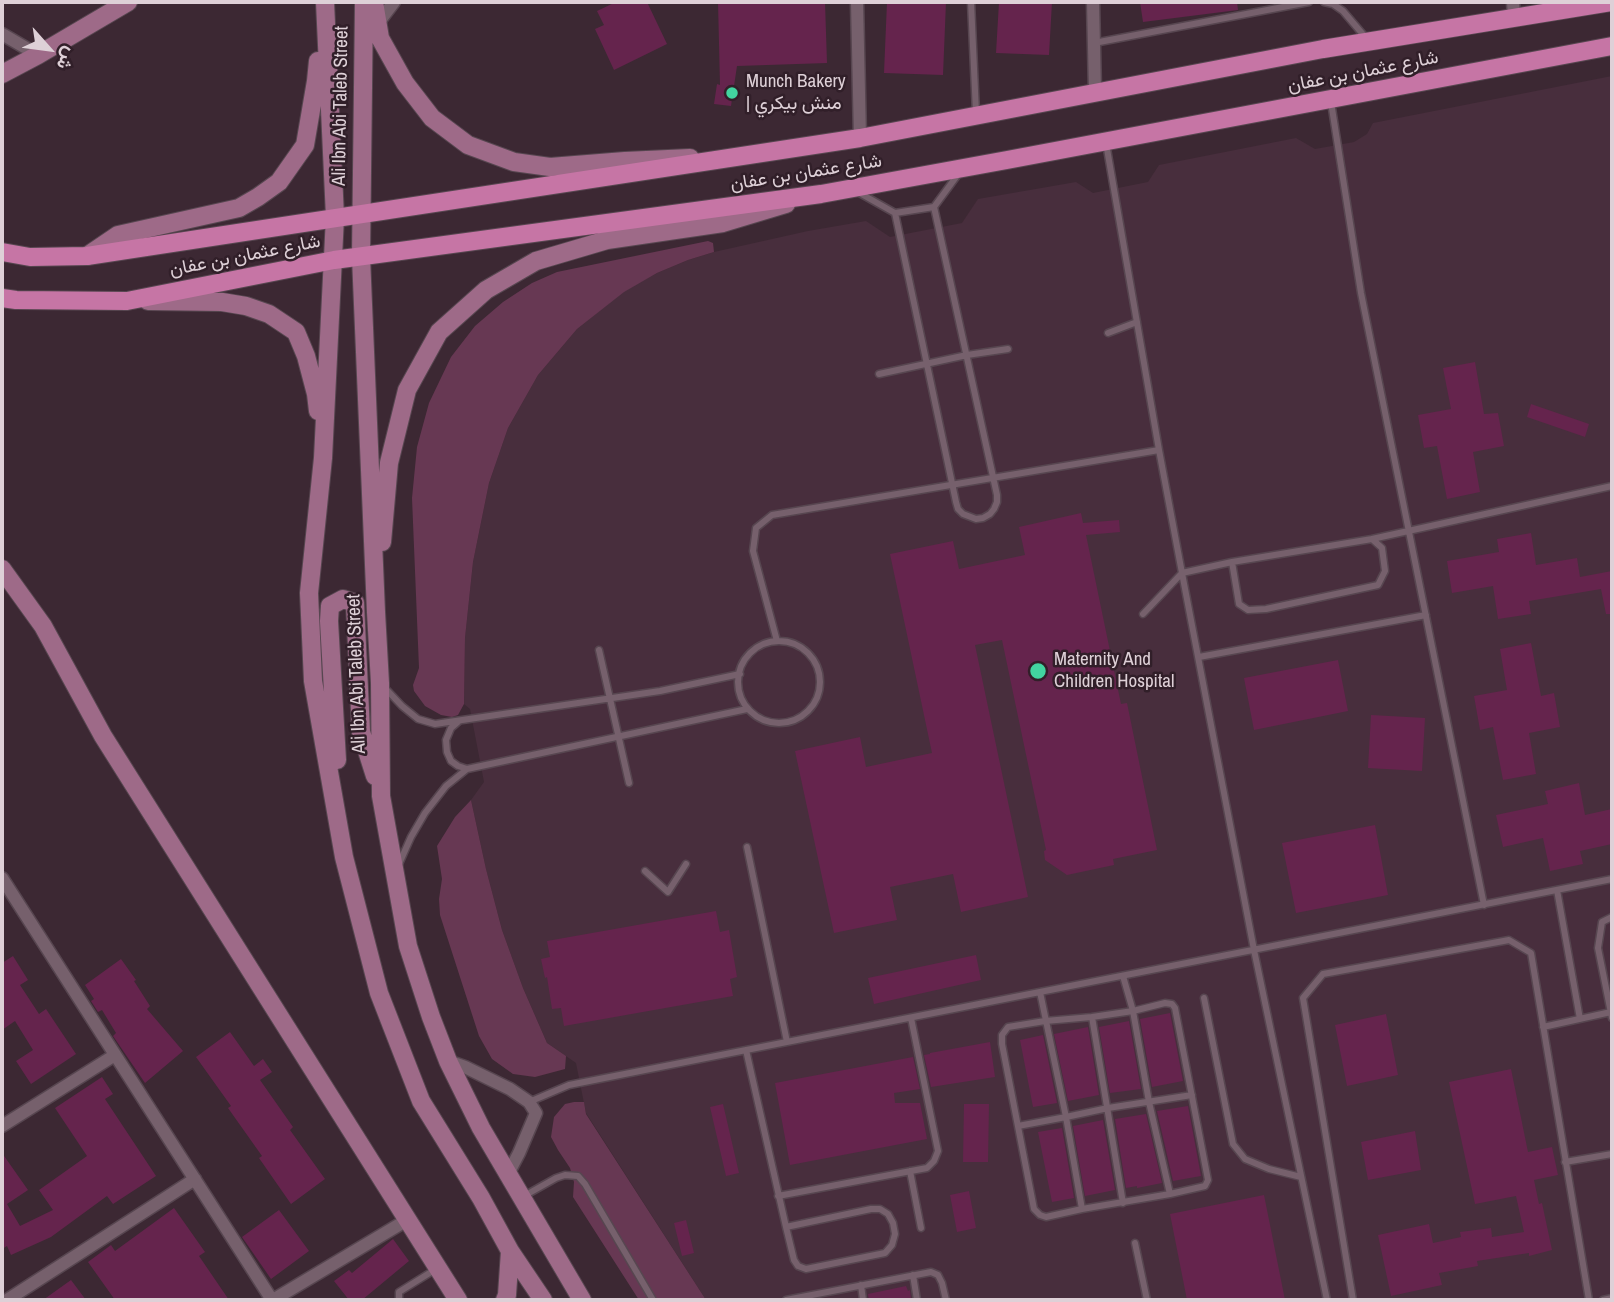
<!DOCTYPE html>
<meta charset="utf-8">
<style>
body{margin:0}
#map{position:relative;width:1614px;height:1302px;overflow:hidden;background:#3c2833;font-family:"Archivo Narrow",Vazirmatn,sans-serif}
canvas{display:block}
.frame{position:absolute;inset:0;border:4px solid #ded0d7;pointer-events:none}
.north{position:absolute;left:14px;top:14px;width:70px;height:70px;-webkit-text-stroke:5px #311f29;paint-order:stroke;rotate:118deg;font-size:19px;font-weight:700;line-height:28px;text-align:center;color:#ded0d7}
.north::after{content:'';display:block;margin:auto;width:24px;height:32px;background:#ded0d7;clip-path:polygon(50% 0,100% 100%,50% 72%,0 100%)}
</style>
<div id="map">
<canvas width="1614" height="1302"></canvas>
<div class="frame"></div>
<div class="north">ش</div>
</div>
<script>
const ctx = document.querySelector('canvas').getContext('2d');
ctx.lineJoin = 'round';
function fill(path, color) { ctx.fillStyle = color; ctx.fill(path, 'evenodd'); }
const toPath = rows => new Path2D(rows.map(r => 'M' + r).join(''));
function stroke(path, color, width, dash) { ctx.strokeStyle = color; ctx.lineWidth = width; ctx.lineCap = dash ? 'butt' : 'round'; ctx.setLineDash(dash || []); ctx.stroke(path); }
function label(font, color, halo, rows, align = 'center') {
  ctx.font = font + ' "Archivo Narrow",Vazirmatn,sans-serif'; ctx.lineWidth = 5; ctx.setLineDash([]); ctx.textBaseline = 'middle'; ctx.strokeStyle = halo; ctx.fillStyle = color; for (const [text, x, y, turn = 0] of rows) {
    ctx.save(); ctx.translate(x, y); ctx.rotate((+turn || 0) * Math.PI / 180); ctx.textAlign = isNaN(turn) ? turn : align; if (halo) ctx.strokeText(text, 0, 0); ctx.fillText(text, 0, 0); ctx.restore();
  }
}
fill(toPath([
 [1612,76,1612,1300,706,1300,586,1113,576,1063,547,1043,523,988,502,930,486,869,471,800,484,782,470,709,464,704,465,638,473,562,489,483,508,428,538,375,577,329,624,291,657,273,688,260,714,252,808,231,866,221,890,237,962,223,978,199,1076,182,1093,193,1148,182,1159,165,1296,138,1315,149,1354,142,1367,134,1373,123]
]), '#482e3d');
fill(toPath([
 [708,241,713,243,714,252,688,260,657,273,624,292,577,329,538,375,508,428,489,483,473,562,465,638,464,704,458,715,452,717,441,715,425,706,414,691,413,685,419,668,412,498,417,447,429,403,451,357,475,326,503,302,532,283,557,272],
 [471,800,486,869,502,930,523,988,547,1043,566,1056,565,1069,535,1077,513,1074,492,1059,479,1036,440,915,439,899,442,879,437,846,455,817],
 [574,1102,584,1102,586,1114,706,1300,639,1300,573,1197,574,1182,570,1168,558,1150,551,1137,554,1117,565,1104]
]), '#673853');
fill(toPath([
 [616,2,647,2,667,44,614,70,595,29,604,25,597,11],
 [718,2,825,2,827,63,737,66,731,106,714,104,717,84,720,85],
 [887,2,946,2,943,75,884,73],
 [999,2,1052,2,1049,55,996,53],
 [1140,2,1237,2,1238,10,1143,22],
 [1475,362,1484,414,1498,413,1504,446,1473,452,1480,492,1447,499,1437,446,1424,448,1418,415,1451,409,1443,368],
 [1531,404,1589,424,1585,437,1527,417],
 [1081,513,1083,523,1119,520,1120,532,1086,535,1121,704,1127,703,1157,850,1113,859,1114,865,1067,875,1045,860,1044,851,1046,850,1002,640,975,645,1028,897,961,912,953,874,890,887,897,920,834,933,795,751,860,737,866,767,932,753,890,554,953,541,959,569,1025,555,1019,527],
 [1531,533,1536,565,1577,558,1580,577,1612,571,1612,614,1606,614,1601,589,1529,601,1531,614,1498,619,1493,586,1452,593,1447,561,1499,552,1497,539],
 [1531,643,1541,696,1554,693,1560,727,1529,733,1536,774,1503,780,1493,727,1480,730,1474,696,1507,690,1500,649],
 [1338,660,1348,711,1254,730,1244,678],
 [1371,715,1425,718,1422,771,1368,768],
 [1579,783,1585,815,1612,809,1612,844,1580,851,1583,864,1550,871,1543,838,1503,847,1496,815,1548,804,1545,791],
 [1375,825,1388,895,1296,913,1282,843],
 [716,911,720,932,729,930,737,977,730,979,733,996,564,1026,561,1008,552,1009,547,977,545,978,541,959,550,957,547,941],
 [976,955,981,980,874,1004,868,978],
 [13,956,28,980,20,985,39,1014,46,1009,76,1054,31,1084,16,1061,33,1050,15,1021,2,1030,2,963],
 [121,959,136,980,134,981,150,1006,147,1009,183,1051,145,1083,113,1036,116,1033,102,1010,98,1012,91,1001,94,999,85,985],
 [1170,1013,1183,1081,1152,1087,1140,1019],
 [1386,1014,1398,1075,1347,1086,1335,1025],
 [1129,1021,1141,1089,1110,1093,1099,1027],
 [1088,1027,1099,1095,1068,1101,1054,1034],
 [230,1032,254,1066,263,1059,272,1072,260,1080,293,1127,290,1130,325,1179,291,1204,259,1158,262,1156,228,1108,231,1106,196,1057],
 [1043,1035,1057,1103,1033,1107,1020,1040],
 [990,1042,995,1077,931,1087,924,1055,930,1054,930,1053],
 [913,1057,920,1089,894,1093,895,1103,920,1103,927,1139,790,1165,775,1083],
 [1511,1069,1528,1152,1552,1147,1558,1175,1534,1180,1539,1204,1542,1203,1552,1250,1529,1256,1529,1253,1477,1261,1478,1266,1439,1273,1442,1285,1391,1296,1378,1235,1429,1224,1433,1243,1461,1237,1460,1232,1491,1228,1492,1237,1524,1232,1516,1196,1475,1204,1449,1082],
 [102,1077,113,1094,105,1099,156,1176,113,1204,107,1196,51,1237,11,1255,7,1246,2,1249,2,1153,28,1190,7,1204,20,1226,53,1210,39,1190,87,1156,55,1108],
 [723,1104,739,1173,726,1176,710,1107],
 [964,1104,989,1104,988,1162,963,1162],
 [1188,1106,1201,1176,1173,1181,1157,1111],
 [1146,1114,1162,1183,1137,1188,1137,1186,1126,1188,1115,1119],
 [1103,1120,1115,1190,1085,1196,1073,1126],
 [1062,1128,1074,1198,1052,1202,1038,1132],
 [1415,1131,1421,1170,1368,1180,1361,1142],
 [969,1191,976,1228,957,1232,950,1195],
 [1264,1195,1285,1300,1187,1300,1170,1214],
 [174,1208,205,1252,199,1256,229,1300,115,1300,88,1262,111,1245,115,1251],
 [279,1210,309,1251,271,1279,242,1237],
 [686,1220,694,1253,682,1256,674,1223],
 [393,1239,409,1261,362,1300,349,1300,334,1281,349,1270,352,1273],
 [71,1280,86,1300,43,1300],
 [906,1286,908,1291,910,1290,911,1300,869,1300,868,1294]
]), '#65244d');
const lane = toPath([
 [971,2,976,113],
 [1324,2,1333,4,1343,11,1366,38],
 [1094,43,1309,2],
 [1331,102,1361,293,1484,905],
 [1106,143,1159,450,1182,573,1254,950,1327,1300],
 [856,191,895,213,956,502,958,509,963,514,976,519,983,518,990,514,994,509,997,502,997,495,934,207,959,173],
 [895,213,934,207],
 [1108,333,1137,322],
 [879,374,967,355,1008,349],
 [1372,539,1612,486],
 [1143,614,1182,573,1232,562,1372,539,1382,548,1385,571,1378,585,1266,609,1248,610,1239,604,1232,562],
 '738 682a41 41 0 1 1 82 0a41 41 0 1 1-82 0Z',
 [777,641,753,551,756,528,772,515,1159,450],
 [599,650,629,783],
 [1199,657,1426,615],
 [385,688,402,706,418,719,435,724,660,691,740,674],
 [459,721,451,728,446,740,447,752,451,761,458,766,467,769],
 [747,847,787,1042],
 [399,864,411,837,425,813,446,786,467,769,747,709],
 [645,871,668,892,686,864],
 [1557,890,1580,1019],
 [1612,917,1602,922,1598,948,1612,1018],
 [1123,976,1133,1011,1149,1102,1170,1194,1082,1209,1046,1217,1040,1215,1034,1209,1002,1044,1002,1035,1008,1027,1045,1021,1092,1017,1133,1011,1165,1003,1172,1004,1175,1008,1208,1180,1205,1186,1170,1194],
 [1040,992,1066,1117,1082,1209],
 [1204,998,1233,1144,1245,1159,1269,1169,1301,1177],
 [1092,1017,1123,1203],
 [1543,1027,1611,1012],
 [746,1050,786,1227,794,1260,798,1266,806,1269,885,1253,892,1245,895,1234,893,1223,888,1214,880,1209,871,1209,786,1227],
 [529,1102,569,1085,1612,879],
 [1018,1126,1066,1117,1108,1108,1192,1095],
 [1565,1162,1612,1154],
 [910,1171,921,1228],
 [524,1196,556,1178,565,1175,578,1176,585,1184,653,1300],
 [778,1196,927,1168,934,1161,938,1151,911,1018],
 [1135,1243,1147,1300],
 [913,1275,917,1300],
 [861,1285,863,1300],
 [399,1300,399,1292,436,1269],
 [786,1300,931,1272,938,1275,942,1283,946,1300],
 [1353,1300,1303,998,1323,974,1509,940,1531,953,1589,1300],
 [1603,1300,1612,1298]
]);
const street = toPath([
 [857,2,860,138],
 [1093,2,1095,92],
 [1513,2,1514,18],
 [378,23,394,2],
 [2,34,38,55],
 [2,878,272,1300],
 [448,1061,465,1067,510,1089,529,1102,536,1113,519,1153,508,1174],
 [2,1126,115,1055],
 [7,1300,195,1179],
 [273,1300,407,1220]
]);
const secondary = toPath([
 [325,2,335,217,323,458,309,593,313,681,344,857,379,993,421,1101,481,1198,510,1251,543,1300],
 [364,2,361,257,376,612,380,683,381,796,408,946,431,1017,448,1061,481,1128,582,1300],
 [374,2,380,38,405,83,432,118,468,145,514,162,550,167,625,161,690,158],
 [2,74,38,55,128,2],
 [87,256,118,235,239,208,258,197,279,182,305,145,316,81,318,61],
 [148,301,222,302,246,306,269,314,296,332,306,356,316,394,318,411],
 [382,542,389,463,407,390,439,332,486,290,536,261,607,240,723,223,786,204],
 [2,569,43,626,103,736,458,1300],
 [337,760,329,621,330,606,343,599,355,603,361,732,375,776],
 [505,1300,507,1295,510,1251]
]);
const primary = toPath([
 [2,252,30,257,87,256,860,138,1323,49,1611,2],
 [2,298,16,300,127,301,334,260,821,194,1007,160,1612,46]
]);
stroke(lane, '#574650', 9);
stroke(street, '#574650', 15);
stroke(secondary, '#574650', 20);
stroke(primary, '#574650', 20);
stroke(lane, '#76606c', 6);
stroke(street, '#76606c', 12);
stroke(secondary, '#9e6a88', 18);
stroke(primary, '#c675a5', 18);
for (const [x, y, r, color] of [
 [732,93,7,"#42d4a0"],
 [1038,671,9,"#42d4a0"]
]) { const dot = new Path2D(); dot.arc(x, y, r, 0, 2 * Math.PI); ctx.fillStyle = color; ctx.fill(dot); stroke(dot, '#311f29', 2.5); }
label('19px', '#ded0d7', '#311f29', [
 ["شارع عثمان بن عفان",1363,72,-11],
 ["Ali Ibn Abi Taleb Street",341,106,-89],
 ["شارع عثمان بن عفان",806,173,-9],
 ["شارع عثمان بن عفان",245,256,-11],
 ["Ali Ibn Abi Taleb Street",357,674,-92]
]);
label('19px', '#ded0d7', '#311f29', [
 ["Munch Bakery",746,82],
 ["| منش بيكري",746,104],
 ["Maternity And",1054,660],
 ["Children Hospital",1054,682]
], 'left');
</script>
